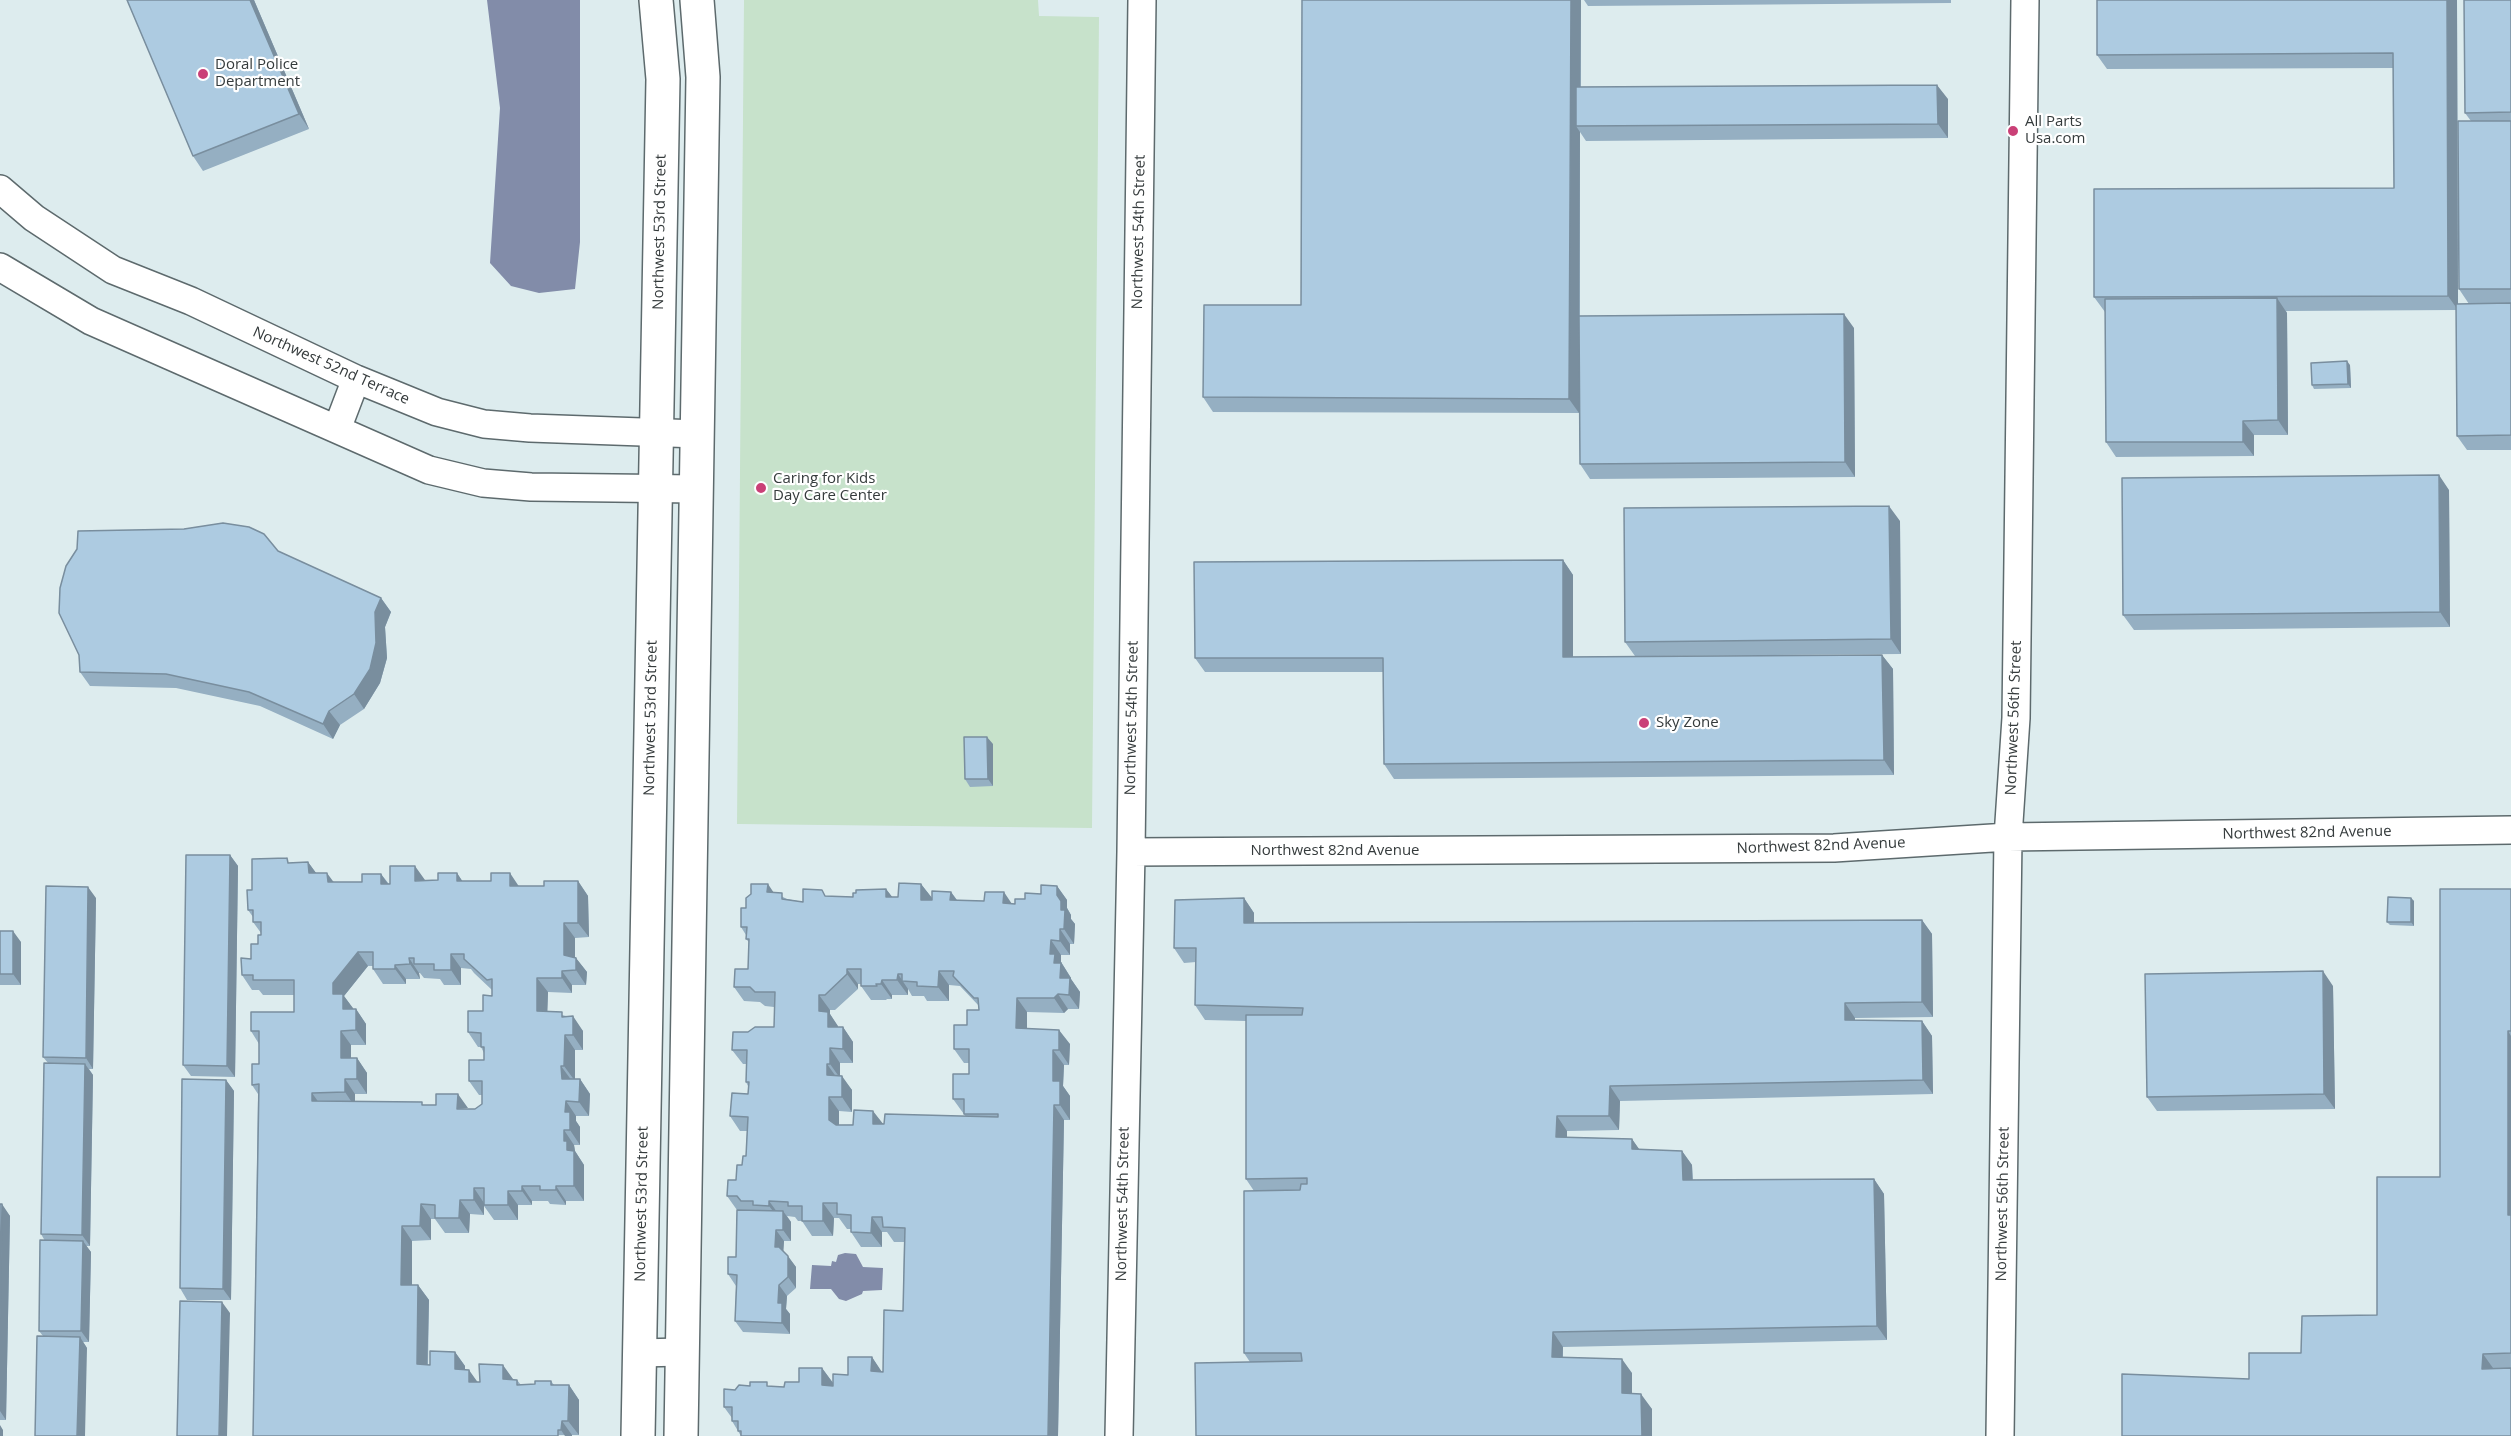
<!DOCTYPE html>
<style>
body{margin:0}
canvas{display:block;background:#ddecee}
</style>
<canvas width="2511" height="1436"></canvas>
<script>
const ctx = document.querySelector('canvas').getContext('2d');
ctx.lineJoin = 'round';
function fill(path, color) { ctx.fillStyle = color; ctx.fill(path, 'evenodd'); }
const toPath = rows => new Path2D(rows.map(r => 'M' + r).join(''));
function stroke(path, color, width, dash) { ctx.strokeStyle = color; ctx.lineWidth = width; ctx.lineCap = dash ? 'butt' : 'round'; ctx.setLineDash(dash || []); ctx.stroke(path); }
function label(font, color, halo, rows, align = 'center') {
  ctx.font = font + ' "Open Sans",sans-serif'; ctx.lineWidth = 4.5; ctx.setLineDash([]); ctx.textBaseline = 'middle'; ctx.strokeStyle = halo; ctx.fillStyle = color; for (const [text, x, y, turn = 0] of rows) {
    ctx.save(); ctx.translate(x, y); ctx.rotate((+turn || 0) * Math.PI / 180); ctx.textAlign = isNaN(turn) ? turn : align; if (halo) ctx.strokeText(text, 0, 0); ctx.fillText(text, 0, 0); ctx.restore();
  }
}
fill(toPath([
 [744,0,1038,0,1039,16,1099,17,1092,828,737,824]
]), '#c7e2cb');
fill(toPath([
 [487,0,580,0,580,242,575,289,539,293,511,286,490,263,500,108],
 [845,1253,856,1254,863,1267,883,1268,882,1290,863,1291,862,1294,846,1301,839,1299,831,1289,810,1289,812,1265,831,1266,832,1261,836,1262,838,1255]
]), '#828ca9');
const street = toPath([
 [0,189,34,218,113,270,191,301,356,379,437,412,484,424,530,428,698,434],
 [0,267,91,321,429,470,483,483,531,487,696,489],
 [337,429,356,379],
 [1131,852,1834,848,2008,837,2511,830],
 [639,1353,682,1352],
 [1119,1436,1131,852,1142,0],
 [2000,1436,2008,837,2016,718,2025,0]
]);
const secondary = toPath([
 [638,1436,663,79,656,0],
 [681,1436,703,77,697,0]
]);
stroke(street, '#5d6a6d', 30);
stroke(secondary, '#5d6a6d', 36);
stroke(street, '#fff', 27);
stroke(secondary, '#fff', 33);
fill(toPath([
 [127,0,254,0,309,129,203,171,193,156],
 [1302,0,1581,0,1581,87,1948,99,1948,138,1586,141,1580,132,1580,316,1854,328,1855,477,1590,479,1580,464,1579,413,1213,412,1203,397,1301,305],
 [1584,0,1951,0,1951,3,1588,6],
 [2457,0,2458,304,2469,304,2459,289,2471,121,2465,113,2511,0,2511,450,2467,450,2457,436,2456,310,2286,311,2287,313,2288,435,2254,435,2254,456,2116,457,2106,442,2105,312,2094,297,2394,188,2393,68,2107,69,2097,55],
 [2350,365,2351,388,2314,389,2312,385],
 [2449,490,2450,627,2134,630,2123,615],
 [1900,521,1901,654,1648,656,1882,655,1893,669,1894,775,1394,779,1384,764,1383,672,1205,672,1195,658,1563,560,1573,575,1573,657,1635,656,1625,642],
 [278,551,381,598,391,612,385,627,387,658,380,683,364,709,340,725,333,739,260,706,176,688,90,686,80,672],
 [993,744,993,786,970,787,965,779],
 [230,855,238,866,235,1077,191,1076,183,1065],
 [308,862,316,873,334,882,362,882,381,874,389,884,425,880,438,880,457,873,462,881,519,886,544,886,578,881,588,896,589,937,575,938,575,957,587,972,586,985,572,985,572,993,548,992,547,1011,566,1016,583,1031,583,1050,575,1050,575,1079,580,1079,590,1094,589,1116,576,1116,576,1121,580,1127,580,1145,574,1145,575,1151,584,1165,584,1201,566,1201,566,1205,550,1204,548,1201,532,1201,532,1205,518,1205,518,1220,494,1220,484,1206,484,1215,470,1214,469,1233,445,1233,435,1219,431,1219,431,1240,412,1241,412,1285,418,1285,429,1300,428,1365,430,1365,455,1352,465,1366,465,1370,477,1382,517,1380,521,1385,535,1384,551,1381,554,1385,569,1385,579,1400,579,1435,253,1436,258,1094,252,1085,259,1064,259,1044,251,1031,294,1012,294,995,263,995,259,990,252,990,242,975,251,959,261,935,261,933,253,922,253,917,248,910,252,890,290,863],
 [368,966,373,966,373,969,383,984,406,984,406,979,420,979,419,973,420,973,424,978,440,979,444,985,461,985,461,968,471,969,474,973,492,990,492,996,483,1011,468,1032,478,1047,481,1047,484,1053,484,1060,469,1081,479,1095,482,1095,482,1104,475,1109,468,1109,424,1105,355,1102,355,1094,367,1094,367,1073,357,1058,351,1058,351,1045,366,1045,366,1024,356,1009,353,1009,344,996],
 [921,884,932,898,951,892,957,900,1015,904,1041,894,1057,886,1067,900,1067,908,1071,915,1071,919,1075,924,1074,944,1070,944,1070,955,1061,955,1061,962,1071,978,1071,979,1080,992,1079,1009,1068,1009,1064,1013,1027,1012,1027,1029,1070,1044,1069,1065,1064,1065,1063,1086,1070,1096,1070,1120,1064,1120,1058,1436,741,1436,732,1421,732,1418,724,1407,735,1390,769,1386,784,1387,799,1382,822,1368,833,1383,848,1375,872,1357,881,1372,883,1372,903,1311,904,1242,894,1242,887,1232,882,1232,882,1247,861,1247,851,1232,851,1229,847,1229,839,1218,834,1218,833,1236,812,1236,802,1221,798,1221,795,1217,787,1216,791,1222,791,1241,784,1241,783,1251,796,1267,796,1288,787,1296,786,1309,790,1314,790,1334,743,1332,735,1321,736,1286,728,1274,736,1257,737,1210,727,1196,736,1180,746,1156,747,1131,740,1131,730,1116,748,1094,748,1086,746,1082,746,1064,743,1064,732,1050,748,1032,774,1027,774,1007,765,1006,760,1002,744,1001,734,987,748,969,749,942,746,939,746,935,741,927,746,908,773,892,787,899,803,902,827,896,853,897,886,889,892,897,898,897],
 [858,984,861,984,861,986,871,1000,887,1000,886,999,892,999,892,995,908,995,908,989,912,996,924,996,927,1001,949,1001,949,985,960,986,979,1006,979,1010,967,1025,954,1049,964,1063,969,1063,969,1074,953,1099,966,1117,883,1124,839,1125,839,1111,852,1112,852,1090,840,1076,840,1063,853,1063,853,1042,843,1027,838,1027,830,1014,830,1010,835,1010,858,989],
 [2511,889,2511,1368,2249,1379,2377,1315,2440,1177],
 [96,898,93,1069,89,1069,93,1075,90,1246,86,1246,91,1252,89,1342,83,1342,87,1348,43,1336,39,1331,45,1241,41,1234,48,1063,43,1057],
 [1244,898,1254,913,1254,923,1922,920,1932,934,1933,1017,1855,1018,1855,1020,1922,1021,1932,1036,1933,1094,1620,1101,1619,1130,1567,1131,1567,1137,1632,1139,1639,1150,1682,1151,1692,1165,1693,1180,1874,1179,1884,1194,1887,1340,1563,1347,1563,1357,1632,1373,1632,1394,1652,1409,1652,1436,1196,1436,1250,1362,1244,1353,1254,1191,1246,1179,1246,1021,1205,1020,1195,1005,1196,962,1184,963,1174,948],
 [2411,898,2414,901,2414,926,2390,925,2387,922],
 [0,931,21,942,21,985,0,985],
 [2333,986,2335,1109,2157,1111,2147,1097],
 [226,1080,234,1091,231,1300,187,1300,180,1288],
 [0,1204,10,1216,6,1420,0,1420]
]), '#95afc2');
fill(toPath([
 [250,0,254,0,309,129,299,114],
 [1571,0,1581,0,1580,126,1576,126,1580,132,1579,413,1569,399],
 [2447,0,2457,0,2458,310,2448,296],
 [1937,85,1948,99,1948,138,1938,124],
 [2277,298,2287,313,2288,435,2278,420],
 [1844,314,1854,328,1855,477,1845,462],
 [2347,361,2350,365,2351,388,2348,384],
 [2243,421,2254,435,2254,456,2243,442],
 [2439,475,2449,490,2450,627,2440,612],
 [1889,506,1900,521,1901,654,1891,639],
 [1563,560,1573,575,1573,671,1563,657],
 [381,598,391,612,385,627,387,658,380,683,364,709,354,694,375,612],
 [1882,655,1893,669,1894,775,1884,760],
 [329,711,340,725,333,739,323,724],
 [987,737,993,744,993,786,988,779],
 [230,855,238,866,235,1077,227,1066],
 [308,862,319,877,309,873],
 [415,866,425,880,415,881],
 [327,873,338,888,328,882],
 [457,873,467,888,457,881],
 [510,873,520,888,510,886],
 [381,874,391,888,381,884],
 [578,881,588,896,589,937,578,923],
 [768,884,778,899,767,892],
 [921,884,932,898,931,915,921,900],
 [1057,886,1067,900,1067,908,1071,915,1071,919,1075,924,1074,944,1064,929,1061,910,1057,895],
 [88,887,96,898,93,1069,86,1058],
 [886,889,897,903,886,897],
 [951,892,961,906,950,900],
 [1004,892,1014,907,1003,903],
 [1244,898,1254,913,1254,938,1244,923],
 [2411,898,2414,901,2414,926,2411,922],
 [1922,920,1932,934,1933,1017,1922,1002],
 [564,923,575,938,575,970,564,955],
 [1060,929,1070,944,1070,955,1060,941],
 [13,931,21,942,21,985,13,974],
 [1051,940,1061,955,1061,962,1071,978,1071,979,1080,992,1079,1009,1069,995,1060,978,1050,954],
 [358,952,368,966,344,996,353,1008,354,1024,333,994,333,983],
 [451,954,461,968,461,985,451,970],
 [409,958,419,973,420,979,410,964],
 [576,958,587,972,586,985,576,970],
 [395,965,406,979,406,984,395,969],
 [847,969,858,984,858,989,847,974],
 [562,971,572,985,572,993,562,978],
 [939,971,949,985,949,1001,938,987],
 [2323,971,2333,986,2335,1109,2324,1094],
 [898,974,908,989,908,995,897,980],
 [537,978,548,992,547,1026,537,1011],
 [882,980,892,995,892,999,881,984],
 [1058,994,1068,1009,1064,1013,1054,998],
 [819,995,830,1010,830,1014,838,1026,838,1041,828,1027,819,1011],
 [1017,998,1027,1012,1027,1043,1016,1028],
 [1845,1003,1855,1018,1855,1034,1845,1020],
 [356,1009,366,1024,366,1045,356,1030],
 [573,1016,583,1031,583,1050,573,1035],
 [1922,1021,1932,1036,1933,1094,1923,1080],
 [843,1027,853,1042,853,1063,843,1049],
 [1059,1030,1070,1044,1069,1065,1059,1050],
 [341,1031,351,1045,351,1072,341,1058],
 [2508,1031,2511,1036,2511,1219,2508,1215],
 [565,1035,575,1050,575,1081,564,1066],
 [830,1048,840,1063,840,1078,830,1064],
 [1053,1050,1064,1065,1063,1086,1070,1096,1070,1120,1060,1105,1053,1081],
 [357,1058,367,1073,367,1094,357,1079],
 [85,1064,93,1075,90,1246,82,1235],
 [827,1064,837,1078,827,1075],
 [561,1066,572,1081,562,1079],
 [842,1076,852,1090,852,1112,842,1097],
 [345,1079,355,1094,355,1107,345,1092],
 [580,1079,590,1094,589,1116,579,1102],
 [226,1080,234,1091,231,1300,223,1289],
 [1610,1086,1620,1101,1619,1130,1609,1116],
 [312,1093,322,1107,312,1101],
 [458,1094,468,1108,457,1109],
 [829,1097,839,1111,839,1135,829,1120],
 [566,1101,576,1116,576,1121,580,1127,580,1145,570,1130,565,1112],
 [1054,1105,1064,1120,1058,1436,1048,1436],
 [873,1111,884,1125,873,1124],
 [1557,1116,1567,1131,1567,1152,1556,1137],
 [564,1130,574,1145,575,1151,584,1165,584,1201,574,1186,564,1141],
 [1632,1139,1642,1153,1632,1149],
 [1682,1151,1692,1165,1693,1195,1683,1180],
 [1874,1179,1884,1194,1887,1340,1877,1326],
 [522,1186,532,1201,532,1205,522,1191],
 [556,1186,566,1201,566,1205,556,1190],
 [474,1188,484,1203,484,1215,474,1200],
 [508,1191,518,1205,518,1220,508,1205],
 [460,1200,470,1214,469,1233,459,1218],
 [769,1201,780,1216,780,1220,769,1206],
 [823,1203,834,1218,833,1236,823,1221],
 [2,1204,10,1216,6,1420,0,1411,0,1319],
 [421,1204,431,1219,431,1240,420,1226],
 [783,1211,791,1222,791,1241,783,1230],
 [872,1217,882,1232,882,1247,871,1233],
 [402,1226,412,1241,412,1300,401,1285],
 [776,1230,784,1241,783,1258,775,1247],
 [83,1241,91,1252,89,1342,81,1331],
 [788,1256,796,1267,796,1288,788,1277],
 [418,1285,429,1300,427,1379,417,1364],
 [779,1285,787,1296,786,1309,790,1314,790,1334,782,1323,778,1303],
 [222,1302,230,1313,227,1436,219,1436],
 [1553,1332,1563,1347,1562,1372,1552,1357],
 [80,1337,87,1348,85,1436,77,1436],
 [455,1352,465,1366,465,1384,455,1369],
 [2483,1354,2493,1368,2482,1369],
 [872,1357,882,1372,871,1371],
 [1622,1359,1632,1373,1632,1408,1622,1393],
 [503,1365,513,1379,503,1379],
 [822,1368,833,1383,832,1400,822,1385],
 [469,1370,479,1384,469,1382],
 [569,1385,579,1400,579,1435,568,1421],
 [1641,1394,1652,1409,1652,1436,1642,1436],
 [562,1421,572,1435,572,1436,565,1436,561,1430],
 [0,1425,3,1430,3,1436,0,1436]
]), '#798e9e');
const building = toPath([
 [127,0,250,0,299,114,193,156,127,0],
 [1302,0,1571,0,1569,399,1203,397,1204,305,1301,305,1302,0],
 [2097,0,2447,0,2448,296,2094,297,2094,189,2394,188,2393,53,2097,55,2097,0],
 [2464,0,2511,0,2511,112,2465,113,2464,0],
 [1937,85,1938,124,1576,126,1576,87,1937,85],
 [2458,121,2511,121,2511,289,2459,289,2458,121],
 [2277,298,2278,420,2243,421,2243,442,2106,442,2105,299,2277,298],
 [2511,303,2511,435,2457,436,2456,304,2511,303],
 [1844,314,1845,462,1580,464,1579,316,1844,314],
 [2347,361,2348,384,2312,385,2311,363,2347,361],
 [2439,475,2440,612,2123,615,2122,478,2439,475],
 [1889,506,1891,639,1625,642,1624,508,1889,506],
 [223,523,249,527,264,534,278,551,381,598,375,612,376,643,370,669,354,694,329,711,323,724,249,692,166,674,80,672,79,655,59,613,60,588,66,566,77,549,78,531,184,529,223,523],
 [1563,560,1563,657,1882,655,1884,760,1384,764,1383,658,1195,658,1194,562,1563,560],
 [964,737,987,737,988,779,965,779,964,737],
 [186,855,230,855,227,1066,183,1065,186,855],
 [287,858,288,863,308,862,309,873,327,873,328,882,362,882,362,874,381,874,381,884,390,884,390,866,415,866,415,881,438,880,438,873,457,873,457,881,491,881,491,873,510,873,510,886,544,886,544,881,578,881,578,923,564,923,564,955,576,958,576,970,562,971,562,978,537,978,537,1011,562,1012,562,1017,573,1016,573,1035,565,1035,564,1066,561,1066,562,1079,580,1079,579,1102,566,1101,565,1112,570,1112,570,1130,564,1130,564,1141,567,1141,567,1150,574,1151,574,1186,556,1186,556,1190,540,1190,540,1186,522,1186,522,1191,508,1191,508,1205,484,1205,484,1188,474,1188,474,1200,460,1200,459,1218,435,1218,435,1205,421,1204,420,1226,402,1226,401,1285,418,1285,417,1364,430,1365,430,1351,455,1352,455,1369,469,1370,469,1382,480,1382,479,1364,503,1365,503,1379,517,1380,517,1385,535,1384,535,1381,551,1381,551,1385,569,1385,568,1421,562,1421,561,1430,558,1430,558,1436,253,1436,259,1084,252,1085,252,1064,259,1064,259,1031,251,1031,251,1012,294,1012,294,980,253,980,253,975,242,975,241,958,251,959,251,944,258,944,258,935,261,935,261,922,253,922,253,910,248,910,247,890,252,890,252,859,287,858],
 [358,952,373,952,373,969,395,969,395,965,410,964,409,958,414,958,414,964,434,964,434,970,451,970,451,954,464,954,464,959,487,980,492,979,492,996,483,995,483,1011,468,1011,468,1032,481,1033,481,1047,484,1047,484,1060,469,1060,469,1081,482,1081,482,1104,475,1109,457,1109,458,1094,436,1094,436,1105,422,1105,422,1102,312,1101,312,1093,345,1092,345,1079,357,1079,357,1058,341,1058,341,1031,356,1030,356,1009,343,1009,343,994,333,994,333,983,358,952],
 [899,883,921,884,921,900,932,900,932,891,951,892,950,900,984,901,985,892,1004,892,1003,903,1015,904,1015,899,1025,899,1025,893,1041,894,1041,885,1057,886,1057,895,1061,901,1061,910,1065,910,1064,929,1060,929,1060,941,1051,940,1050,954,1055,954,1054,963,1061,963,1060,978,1070,978,1069,995,1058,994,1054,998,1017,998,1016,1028,1059,1030,1059,1050,1053,1050,1053,1081,1060,1081,1060,1105,1054,1105,1048,1436,741,1436,741,1431,738,1431,738,1421,732,1421,732,1407,724,1407,724,1389,735,1390,739,1385,750,1386,750,1382,767,1382,767,1386,784,1387,785,1382,799,1382,799,1368,822,1368,822,1385,833,1386,833,1374,848,1375,848,1357,872,1357,871,1371,883,1372,884,1310,903,1311,905,1228,883,1227,882,1217,872,1217,871,1233,851,1232,851,1215,837,1214,837,1203,823,1203,823,1221,802,1221,802,1206,788,1206,788,1202,769,1201,769,1206,753,1205,753,1201,741,1201,737,1196,727,1196,728,1180,736,1180,737,1165,742,1165,743,1156,746,1156,748,1117,730,1116,732,1093,748,1094,749,1082,746,1082,747,1050,732,1050,733,1032,748,1032,755,1027,774,1027,775,992,755,992,750,987,734,987,735,969,748,969,749,939,746,939,747,927,741,927,741,908,746,908,746,898,751,894,751,884,768,884,767,892,782,893,782,899,803,902,803,889,822,890,825,896,853,897,853,893,856,893,856,890,886,889,886,897,898,897,899,883],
 [847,969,861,969,861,986,877,986,876,984,881,984,882,980,897,980,898,974,902,974,902,981,917,982,917,986,938,987,939,971,954,971,953,976,974,998,978,998,979,1010,967,1010,967,1025,954,1025,954,1049,969,1049,969,1074,953,1074,953,1099,964,1099,964,1114,998,1114,998,1117,885,1114,884,1124,873,1124,873,1111,854,1110,853,1125,836,1125,829,1120,829,1097,842,1097,842,1076,827,1075,827,1064,830,1064,830,1048,843,1049,843,1027,828,1027,828,1012,819,1011,819,995,825,995,847,974,847,969],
 [46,886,88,887,86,1058,43,1057,46,886],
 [2440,889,2511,889,2511,1031,2508,1031,2508,1215,2511,1215,2511,1353,2483,1354,2482,1369,2511,1368,2511,1436,2122,1436,2122,1374,2249,1379,2249,1353,2301,1353,2302,1316,2377,1315,2377,1177,2440,1177,2440,889],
 [2388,897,2411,898,2411,922,2387,922,2388,897],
 [1244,898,1244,923,1922,920,1922,1002,1845,1003,1845,1020,1922,1021,1923,1080,1610,1086,1609,1116,1557,1116,1556,1137,1632,1139,1632,1149,1682,1151,1683,1180,1874,1179,1877,1326,1553,1332,1552,1357,1622,1359,1622,1393,1641,1394,1642,1436,1196,1436,1195,1363,1302,1361,1301,1353,1244,1353,1244,1191,1300,1190,1301,1184,1307,1184,1307,1178,1246,1179,1246,1015,1302,1015,1303,1008,1195,1005,1196,948,1174,948,1175,900,1244,898],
 [0,931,13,931,13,974,0,974,0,931],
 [2323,971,2324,1094,2147,1097,2145,974,2323,971],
 [44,1063,85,1064,82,1235,41,1234,44,1063],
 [182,1079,226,1080,223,1289,180,1288,182,1079],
 [0,1204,2,1204,0,1319,0,1204],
 [737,1210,783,1211,783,1230,776,1230,775,1247,779,1247,788,1256,788,1277,779,1285,778,1303,782,1303,782,1323,735,1321,737,1275,728,1274,728,1257,736,1257,737,1210],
 [40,1240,83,1241,81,1331,39,1331,40,1240],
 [180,1301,222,1302,219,1436,177,1436,180,1301],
 [37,1336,80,1337,77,1436,35,1436,37,1336]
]);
fill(building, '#adcbe1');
stroke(building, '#798e9e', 1.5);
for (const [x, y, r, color] of [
 [203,74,6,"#ca4077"],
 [2013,131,6,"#ca4077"],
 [761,488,6,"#ca4077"],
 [1644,723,6,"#ca4077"]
]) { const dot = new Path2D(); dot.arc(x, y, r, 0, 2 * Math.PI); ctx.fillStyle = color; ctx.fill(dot); stroke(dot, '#fff', 2); }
label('15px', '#353b3c', '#fff', [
 ["Doral Police",215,65],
 ["Department",215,82],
 ["All Parts",2025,122],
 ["Usa.com",2025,139],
 ["Caring for Kids",773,479],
 ["Day Care Center",773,496],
 ["Sky Zone",1656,723]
], 'left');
label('15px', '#353b3c', '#fff', [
 ["Northwest 53rd Street",660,232,-89],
 ["Northwest 54th Street",1139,232,-89],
 ["Northwest 52nd Terrace",331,366,24],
 ["Northwest 53rd Street",651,718,-89],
 ["Northwest 54th Street",1132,718,-89],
 ["Northwest 56th Street",2014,718,-88],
 ["Northwest 82nd Avenue",2307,833,-1],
 ["Northwest 82nd Avenue",1821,846,-2],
 ["Northwest 82nd Avenue",1335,851],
 ["Northwest 53rd Street",642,1204,-89],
 ["Northwest 54th Street",1123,1204,-89],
 ["Northwest 56th Street",2003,1204,-89]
]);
</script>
